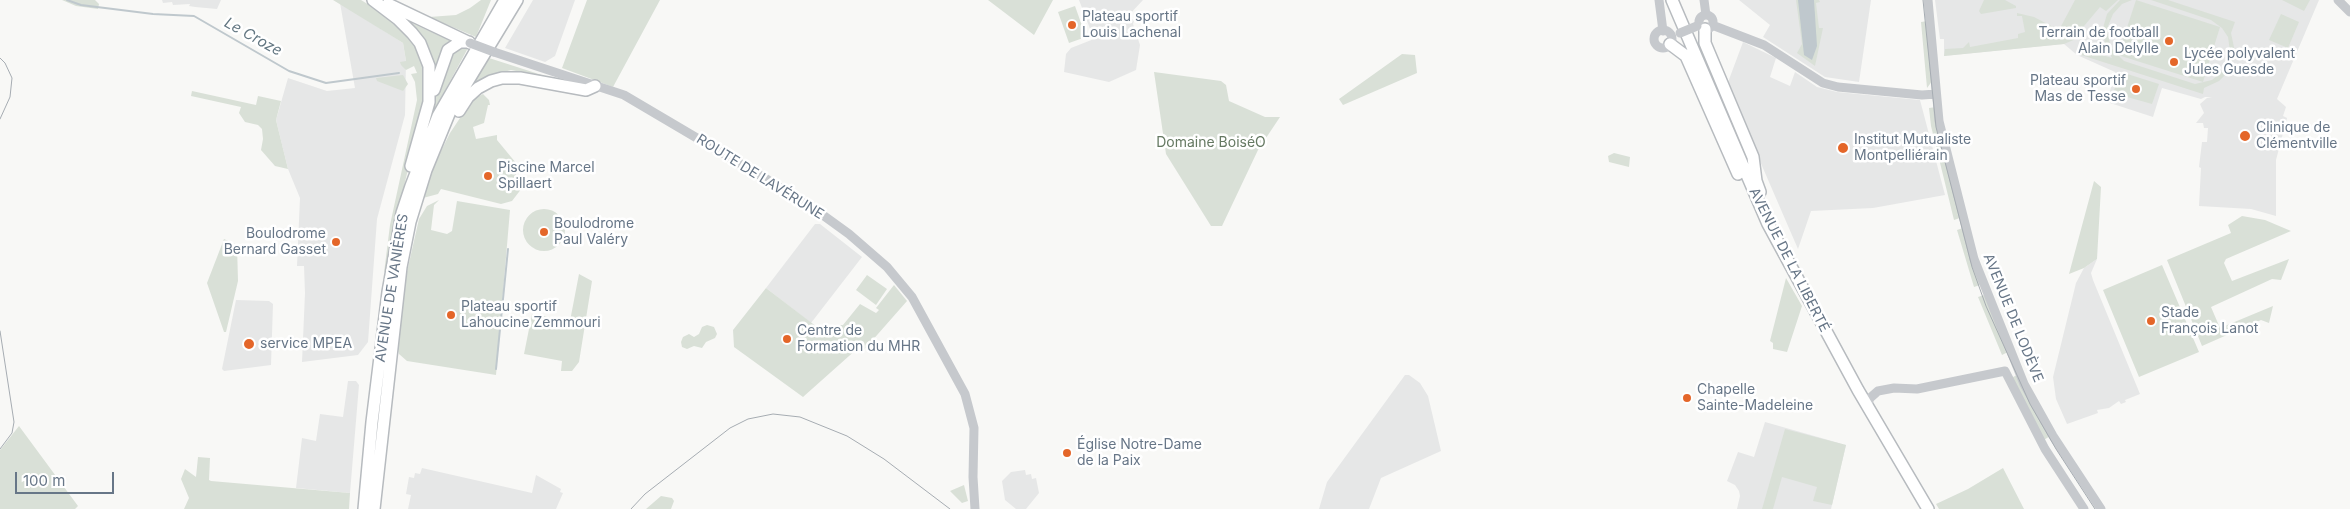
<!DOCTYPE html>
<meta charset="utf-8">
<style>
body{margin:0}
#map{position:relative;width:2350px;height:509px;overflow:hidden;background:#f8f8f6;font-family:Inter,sans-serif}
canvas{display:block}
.scale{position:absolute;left:15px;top:472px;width:99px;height:22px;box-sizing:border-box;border:2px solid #677687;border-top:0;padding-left:6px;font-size:15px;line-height:18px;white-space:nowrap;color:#677687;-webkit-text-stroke:4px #fff;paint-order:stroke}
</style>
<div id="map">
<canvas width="2350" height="509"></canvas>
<div class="scale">100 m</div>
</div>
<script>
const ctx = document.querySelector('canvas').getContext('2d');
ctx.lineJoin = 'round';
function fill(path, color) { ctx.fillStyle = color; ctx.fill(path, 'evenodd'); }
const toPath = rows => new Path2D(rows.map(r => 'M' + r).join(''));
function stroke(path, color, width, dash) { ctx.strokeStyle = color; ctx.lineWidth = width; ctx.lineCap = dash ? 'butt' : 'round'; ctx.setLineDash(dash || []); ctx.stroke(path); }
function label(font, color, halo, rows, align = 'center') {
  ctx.font = font + ' Inter,sans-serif'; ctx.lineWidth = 5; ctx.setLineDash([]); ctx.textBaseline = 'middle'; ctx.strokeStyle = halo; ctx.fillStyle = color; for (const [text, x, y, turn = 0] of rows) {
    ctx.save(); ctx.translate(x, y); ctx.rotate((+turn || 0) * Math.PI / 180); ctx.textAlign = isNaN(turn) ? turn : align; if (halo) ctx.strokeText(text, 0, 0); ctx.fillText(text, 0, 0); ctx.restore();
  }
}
fill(toPath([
 [162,0,221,0,217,9,195,7,189,6,190,4,173,5,172,2,163,3],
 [533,0,575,0,555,56,545,62,505,48],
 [1079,0,1143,0,1129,15,1134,21,1133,24,1140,45,1136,70,1109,82,1064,72,1066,54,1071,48,1094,39],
 [1739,0,1871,0,1859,82,1825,77,1763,37,1770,25],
 [1935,0,2319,0,2277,99,2286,107,2283,116,2287,118,2276,160,2276,216,2251,209,2199,206,2201,168,2199,167,2202,142,2207,142,2208,128,2204,128,2203,123,2196,123,2204,113,2200,104,2207,98,2212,97,2205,97,2201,99,2162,88,2153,117,2107,102,2115,72,2077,55,2064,44,1944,56,1944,39,1940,39],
 [340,3,403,43,406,61,405,115,377,219,368,342,358,355,302,362,305,293,304,266,297,266,300,198,288,169,276,120,288,78,327,91,355,88],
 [1743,42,1776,58,1770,77,1790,86,1795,72,1817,87,1837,92,1920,100,1945,195,1873,208,1811,211,1798,249,1727,85],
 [815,224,820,224,862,257,811,323,766,288],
 [2097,259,2091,273,2093,280,2140,394,2125,400,2126,402,2121,404,2119,401,2109,408,2097,410,2098,413,2067,424,2056,399,2053,377,2076,283,2084,268],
 [236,300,269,301,273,304,271,365,224,371,222,369],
 [1405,375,1409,375,1420,383,1428,396,1441,451,1381,478,1369,509,1319,509,1327,482],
 [348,381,356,381,359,385,350,493,296,488,302,438,316,441,320,414,343,417],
 [1765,422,1846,445,1831,509,1737,509,1740,496,1739,491,1735,485,1727,481,1738,452,1754,457],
 [422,468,532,493,536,475,561,489,560,492,563,493,556,509,408,509,411,495,406,494,409,477,414,478,415,473,420,474],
 [1025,470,1026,475,1031,474,1032,479,1036,478,1039,493,1026,509,1016,509,1005,500,1002,481,1011,472]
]), '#e6e7e7');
fill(toPath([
 [62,0,95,0,99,4,98,9,76,6],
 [333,0,361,0,387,16,402,27,423,56,427,88,405,182,390,259,384,273,390,225,417,100,415,82,411,74,417,73,414,66,406,70,401,65,400,62,406,61,403,43],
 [481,0,491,0,476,37,429,17,456,15,470,8],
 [587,0,660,0,613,87,562,68],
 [988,0,1053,0,1034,35],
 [1796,0,1819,0,1820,2,1816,3,1819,28,1823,28,1815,66,1797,53,1802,44],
 [1984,0,2005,0,2016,6,2016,8,1981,14,1979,11],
 [2075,0,2118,0,2106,11,2100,7,2079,32,2083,36,2064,44,1944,56,1945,49,1963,48,1969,42,1970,47,2018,38,2018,34,2025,32,2022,16,2017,16,2017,13,2034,17,2059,30],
 [2120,0,2132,0,2122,4,2113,14,2108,26,2108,36,2111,48,2124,61,2195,84,2212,80,2224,70,2230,51,2228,37,2222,28,2211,20,2151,0,2168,0,2235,22,2231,33,2235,52,2230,70,2219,81,2204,88,2203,94,2078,54,2080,48,2112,58,2105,45,2103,28,2107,14],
 [2136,0,2220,27,2203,82,2118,55],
 [2282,0,2310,0,2304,11],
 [1075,6,1086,37,1069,43,1058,12],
 [2281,14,2299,22,2288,48,2269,40],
 [405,20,451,41,446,44,435,74],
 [1928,21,1933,80,1927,88,1921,22],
 [458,47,468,48,428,122,445,66,450,54],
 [1402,54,1415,55,1417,73,1343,105,1339,99],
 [489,58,548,77,511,70,489,76,470,89],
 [1154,72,1221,81,1226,85,1229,101,1265,117,1280,117,1258,150,1222,226,1211,226,1166,154],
 [2121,72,2159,84,2152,104,2113,93],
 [403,75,408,84,403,91,377,81,376,78],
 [192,91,256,105,258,96,281,101,276,120,288,169,275,166,261,150,263,139,262,129,258,125,245,122,239,113,241,107,191,96],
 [483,94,489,100,490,105,488,105,484,123,473,127,476,139,497,135,497,140,516,163,516,182,522,188,512,201,501,204,441,189,438,194,423,198,435,163,450,133,472,100],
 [1936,107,1960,218,1954,220,1931,126,1929,108],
 [1614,153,1630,157,1629,167,1609,162,1608,156],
 [2094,181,2101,187,2097,259,2084,268,2069,274],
 [439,200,434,205,431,230,447,234,452,231,457,201,510,210,496,375,407,361,399,354,397,345,404,285,419,219,427,206],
 '523 230a21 21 0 1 1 42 0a21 21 0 1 1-42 0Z',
 [2242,216,2265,220,2291,231,2226,259,2224,263,2232,281,2289,259,2281,280,2272,279,2211,307,2220,328,2273,306,2269,323,2261,320,2202,346,2167,260,2231,233,2228,225],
 [1963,228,1980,285,1974,287,1957,230],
 [224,239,237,245,238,281,226,332,224,332,207,283],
 [2162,265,2199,352,2139,377,2103,290],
 [579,274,592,281,579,362,572,371,561,371,562,361,524,354,532,314,570,321],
 [867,275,887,289,876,305,856,290],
 [1786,278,1802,306,1787,352,1773,349,1773,343,1770,341],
 [894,285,907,301,863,351,858,348,803,397,734,347,733,330,766,288,817,327,818,325,843,325,860,304,876,313,879,310,876,308],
 [1984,295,2008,352,2002,355,1978,297],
 [707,325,714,327,717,334,715,338,706,342,702,348,694,346,687,349,682,347,681,342,683,337,689,334,694,337,699,334,702,327],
 [2017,375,2050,436,2044,440,2011,378],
 [19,426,78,506,75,509,0,509,0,450],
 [1785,429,1846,445,1832,505,1813,501,1817,487,1782,477,1773,509,1762,509],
 [198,457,210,458,209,480,211,481,350,493,349,509,184,509,189,498,181,479,185,469,196,477],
 [2003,468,2024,509,1939,509,1936,504,1968,489],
 [964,485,968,501,962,503,950,491],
 [661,496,672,498,674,501,671,509,646,509]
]), '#d9e0d7');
fill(toPath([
 [1798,0,1814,0,1817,46,1812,60,1804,55]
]), '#bfc8cd');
stroke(toPath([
 [67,0,81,5,153,14,194,16,289,71,326,83,399,73],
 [496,369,508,249]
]), '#bfc8cd', 2);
const major = toPath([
 [373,0,398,19,412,33,420,43,429,66,429,102,411,166],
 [1672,0,1768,224,1858,390,1928,509],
 [388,4,470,43],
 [1705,29,1705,43,1753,157,1756,181,1760,192],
 [1670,44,1686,56,1738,174],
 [434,90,448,50,460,42,469,42],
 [459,111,468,97,478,88,491,81,502,78,520,78,586,90,595,86],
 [364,509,372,422,388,292,402,213,411,186,438,116,505,0],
 [374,509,401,267,410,222,426,170,451,109,517,0]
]);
stroke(major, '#b7bbbf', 14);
stroke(toPath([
 [1659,0,1663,31],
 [1704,0,1706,15],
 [1928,0,1939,121,1974,259,2024,384,2053,436,2101,509],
 [2338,0,2350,12],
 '1699 22a7 7 0 1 1 14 0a7 7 0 1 1-14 0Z',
 [1712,25,1764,45,1823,83,1838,87,1922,95,1936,94],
 '1654 39a9 9 0 1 1 18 0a9 9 0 1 1-18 0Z',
 [494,52,624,95,768,180,820,213,849,234,887,267,912,297,965,394,974,428,973,477,975,509],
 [1867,406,1870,398,1878,391,1894,388,1917,389,2005,371,2045,449,2084,509]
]), '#c6c9cd', 9);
stroke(major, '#fff', 11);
stroke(toPath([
 [1923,0,1936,127,1972,267,1986,306,2030,404,2056,449,2095,509],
 [0,58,5,63,12,78,10,97,0,119],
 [0,331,14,422,12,433,0,449],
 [631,509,645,494,730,428,748,419,773,414,800,417,847,436,884,459,950,509]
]), '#a6acb2', 1);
stroke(toPath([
 [1680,33,1697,26],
 [470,43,494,52]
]), '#c6c9cd', 9);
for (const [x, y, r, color] of [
 [1072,25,5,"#e46629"],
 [2169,41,5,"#e46629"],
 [2174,62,5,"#e46629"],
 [2136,89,5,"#e46629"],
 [2245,136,6,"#e46629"],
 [1843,148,6,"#e46629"],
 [488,176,5,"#e46629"],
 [544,232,5,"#e46629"],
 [336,242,5,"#e46629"],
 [451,315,5,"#e46629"],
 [2151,321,5,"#e46629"],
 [787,339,5,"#e46629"],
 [249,344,6,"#e46629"],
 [1687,398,5,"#e46629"],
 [1067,453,5,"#e46629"]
]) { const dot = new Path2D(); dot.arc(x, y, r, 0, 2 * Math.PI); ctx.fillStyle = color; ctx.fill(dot); stroke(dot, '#fff', 2); }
label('14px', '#677687', '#fff', [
 ["Plateau sportif",1082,17],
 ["Louis Lachenal",1082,33],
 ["Terrain de football",2159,33,"right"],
 ["Alain Delylle",2159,49,"right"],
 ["Lycée polyvalent",2184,54],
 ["Jules Guesde",2184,70],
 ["Plateau sportif",2126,81,"right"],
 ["Mas de Tesse",2126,97,"right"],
 ["Clinique de",2256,128],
 ["Clémentville",2256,144],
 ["Institut Mutualiste",1854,140],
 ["Montpelliérain",1854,156],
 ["Piscine Marcel",498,168],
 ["Spillaert",498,184],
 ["Boulodrome",554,224],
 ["Paul Valéry",554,240],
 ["Boulodrome",326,234,"right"],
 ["Bernard Gasset",326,250,"right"],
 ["Plateau sportif",461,307],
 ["Lahoucine Zemmouri",461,323],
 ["Stade",2161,313],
 ["François Lanot",2161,329],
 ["Centre de",797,331],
 ["Formation du MHR",797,347],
 ["service MPEA",260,344],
 ["Chapelle",1697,390],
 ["Sainte-Madeleine",1697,406],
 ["Église Notre-Dame",1077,445],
 ["de la Paix",1077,461]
], 'left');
label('14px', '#657962', '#fff', [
 ["Domaine BoiséO",1211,143]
]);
label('14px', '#677687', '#fff', [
 ["ROUTE DE LAVÉRUNE",760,177,32],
 ["AVENUE DE LA LIBERTÉ",1789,260,63],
 ["AVENUE DE VANIÈRES",392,288,-81],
 ["AVENUE DE LODÈVE",2013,318,68]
]);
label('italic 15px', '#637782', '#fff', [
 ["Le Croze",253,37,29]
]);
</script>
